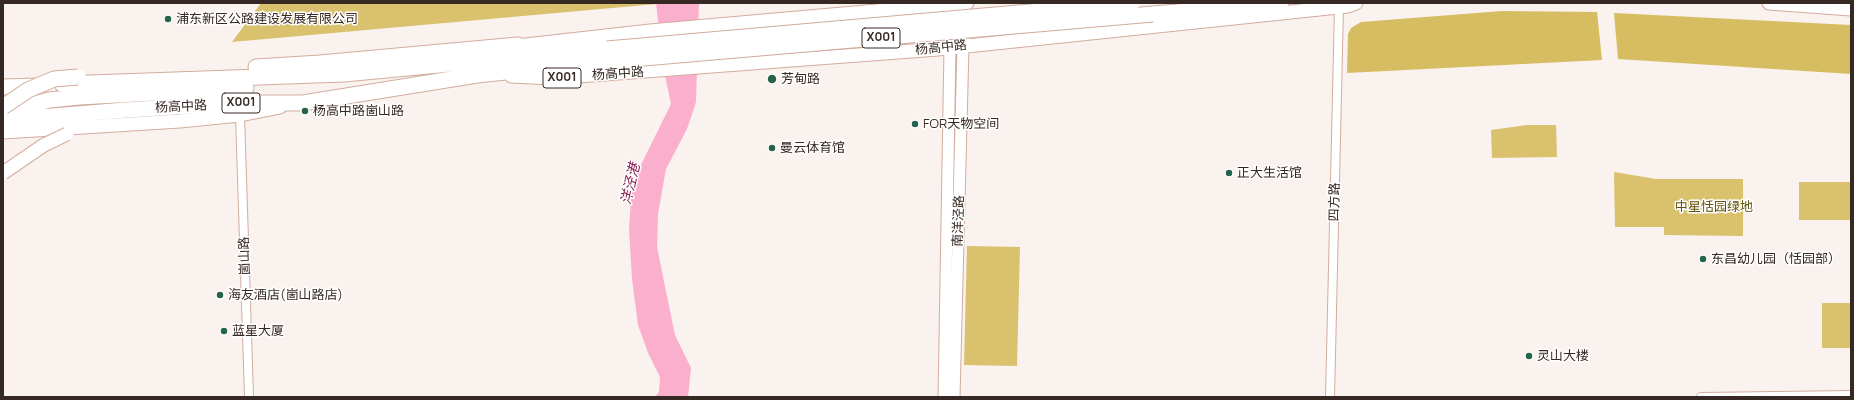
<!DOCTYPE html>
<meta charset="utf-8">
<style>
body{margin:0}
#map{position:relative;width:1854px;height:400px;overflow:hidden;background:#faf2ef;font-family:Manrope,sans-serif}
canvas{display:block}
.frame{position:absolute;inset:0;border:4px solid #362822;pointer-events:none}
</style>
<div id="map">
<canvas width="1854" height="400"></canvas>
<div class="frame"></div>
</div>
<script>
const ctx = document.querySelector('canvas').getContext('2d');
ctx.lineJoin = 'round';
function fill(path, color) { ctx.fillStyle = color; ctx.fill(path, 'evenodd'); }
const toPath = rows => new Path2D(rows.map(r => 'M' + r).join(''));
function stroke(path, color, width, dash) { ctx.strokeStyle = color; ctx.lineWidth = width; ctx.lineCap = dash ? 'butt' : 'round'; ctx.setLineDash(dash || []); ctx.stroke(path); }
function label(font, color, halo, rows, align = 'center') {
  ctx.font = font + ' Manrope,"Noto Sans SC",sans-serif'; ctx.lineWidth = 3; ctx.setLineDash([]); ctx.textBaseline = 'middle'; ctx.strokeStyle = halo; ctx.fillStyle = color; for (const [text, x, y, turn = 0] of rows) {
    ctx.save(); ctx.translate(x, y); ctx.rotate((+turn || 0) * Math.PI / 180); ctx.textAlign = isNaN(turn) ? turn : align; if (halo) ctx.strokeText(text, 0, 0); ctx.fillText(text, 0, 0); ctx.restore();
  }
}
fill(toPath([
 [261,3,656,3,657,4,232,42],
 [1527,125,1556,125,1557,157,1492,158,1491,130],
 [1614,172,1656,179,1743,179,1743,236,1664,235,1664,227,1615,227],
 [1799,182,1850,182,1850,220,1799,220],
 [967,246,1020,247,1017,366,964,365],
 [1822,303,1851,303,1851,348,1822,348]
]), '#d9c16e');
fill(toPath([
 [1502,11,1597,12,1602,60,1347,73,1348,34,1351,28,1361,22],
 [1614,13,1851,25,1851,74,1618,59]
]), '#d6bd61');
fill(toPath([
 [656,3,699,3,696,102,687,129,666,169,658,214,657,247,675,335,691,368,688,397,655,397,659,392,660,377,648,353,638,325,632,279,629,229,632,183,671,104,663,66]
]), '#fab0cc');
const street = toPath([
 [240,115,249,397],
 [1330,397,1339,7],
 [1701,397,1851,395]
]);
const secondary = toPath([
 [944,397,950,48,954,3],
 [954,397,963,46,966,23]
]);
const primary = toPath([
 [1769,3,1851,9],
 [508,47,650,31,967,3],
 [511,76,552,78,938,49,1348,6,1356,3],
 [3,132,180,121,240,115,280,107]
]);
const highway = toPath([
 [1153,14,1281,3],
 [256,67,320,63,518,45],
 [62,84,344,74,607,49],
 [3,87,40,86],
 [5,116,24,107,49,100,79,97,246,88],
 [3,120,126,110,240,103,303,103,477,75,609,61]
]);
stroke(street, '#d2ac9d', 10);
stroke(secondary, '#d2ac9d', 13);
stroke(primary, '#d2ac9d', 15);
stroke(highway, '#d2ac9d', 17);
stroke(street, '#fff', 8);
stroke(secondary, '#fff', 11);
stroke(primary, '#fff', 13);
stroke(highway, '#fff', 15);
const primaryBridge = toPath([
 [3,173,44,145,67,134]
]);
const highwayBridge = toPath([
 [607,49,1132,3],
 [609,61,1153,14],
 [3,107,28,90,54,79,78,77]
]);
stroke(primaryBridge, '#d2ac9d', 15, []);
stroke(highwayBridge, '#d2ac9d', 17, []);
stroke(primaryBridge, '#fff', 13);
stroke(highwayBridge, '#fff', 15);
for (const [x, y, r, color] of [
 [168,19,4,"#26634f"],
 [772,79,5,"#26634f"],
 [305,111,4,"#26634f"],
 [915,124,4,"#26634f"],
 [772,148,4,"#26634f"],
 [1229,173,4,"#26634f"],
 [1703,259,4,"#26634f"],
 [220,295,4,"#26634f"],
 [224,331,4,"#26634f"],
 [1529,356,4,"#26634f"]
]) { const dot = new Path2D(); dot.arc(x, y, r, 0, 2 * Math.PI); ctx.fillStyle = color; ctx.fill(dot); stroke(dot, '#fff', 1.5); }
for (const [x, y, w] of [
 [881,38,38],
 [562,78,38],
 [241,103,38]
]) { const box = new Path2D(); box.roundRect(x - w / 2, y - 10, w, 20, 3); ctx.fillStyle = '#fff'; ctx.fill(box); stroke(box, '#362822', 1); }
label('bold 12px', '#362822', null, [
 ["X001",881,38],
 ["X001",562,78],
 ["X001",241,103]
]);
label('13px', '#362822', '#fff', [
 ["浦东新区公路建设发展有限公司",176,19],
 ["芳甸路",781,79],
 ["杨高中路崮山路",313,111],
 ["FOR天物空间",923,124],
 ["曼云体育馆",780,148],
 ["正大生活馆",1237,173],
 ["东昌幼儿园（恬园部）",1711,259],
 ["海友酒店(崮山路店)",228,295],
 ["蓝星大厦",232,331],
 ["灵山大楼",1537,356]
], 'left');
label('13px', '#362822', '#fff', [
 ["杨高中路",941,48,-6],
 ["杨高中路",618,74,-4],
 ["杨高中路",181,107,-3],
 ["四方路",1335,202,-89],
 ["南洋泾路",959,221,-88],
 ["崮山路",245,256,-92]
]);
label('13px', '#65530b', '#fff', [
 ["中星恬园绿地",1714,207]
]);
label('italic 14px', '#831b4f', '#fff', [
 ["洋泾港",631,184,-77]
]);
</script>
